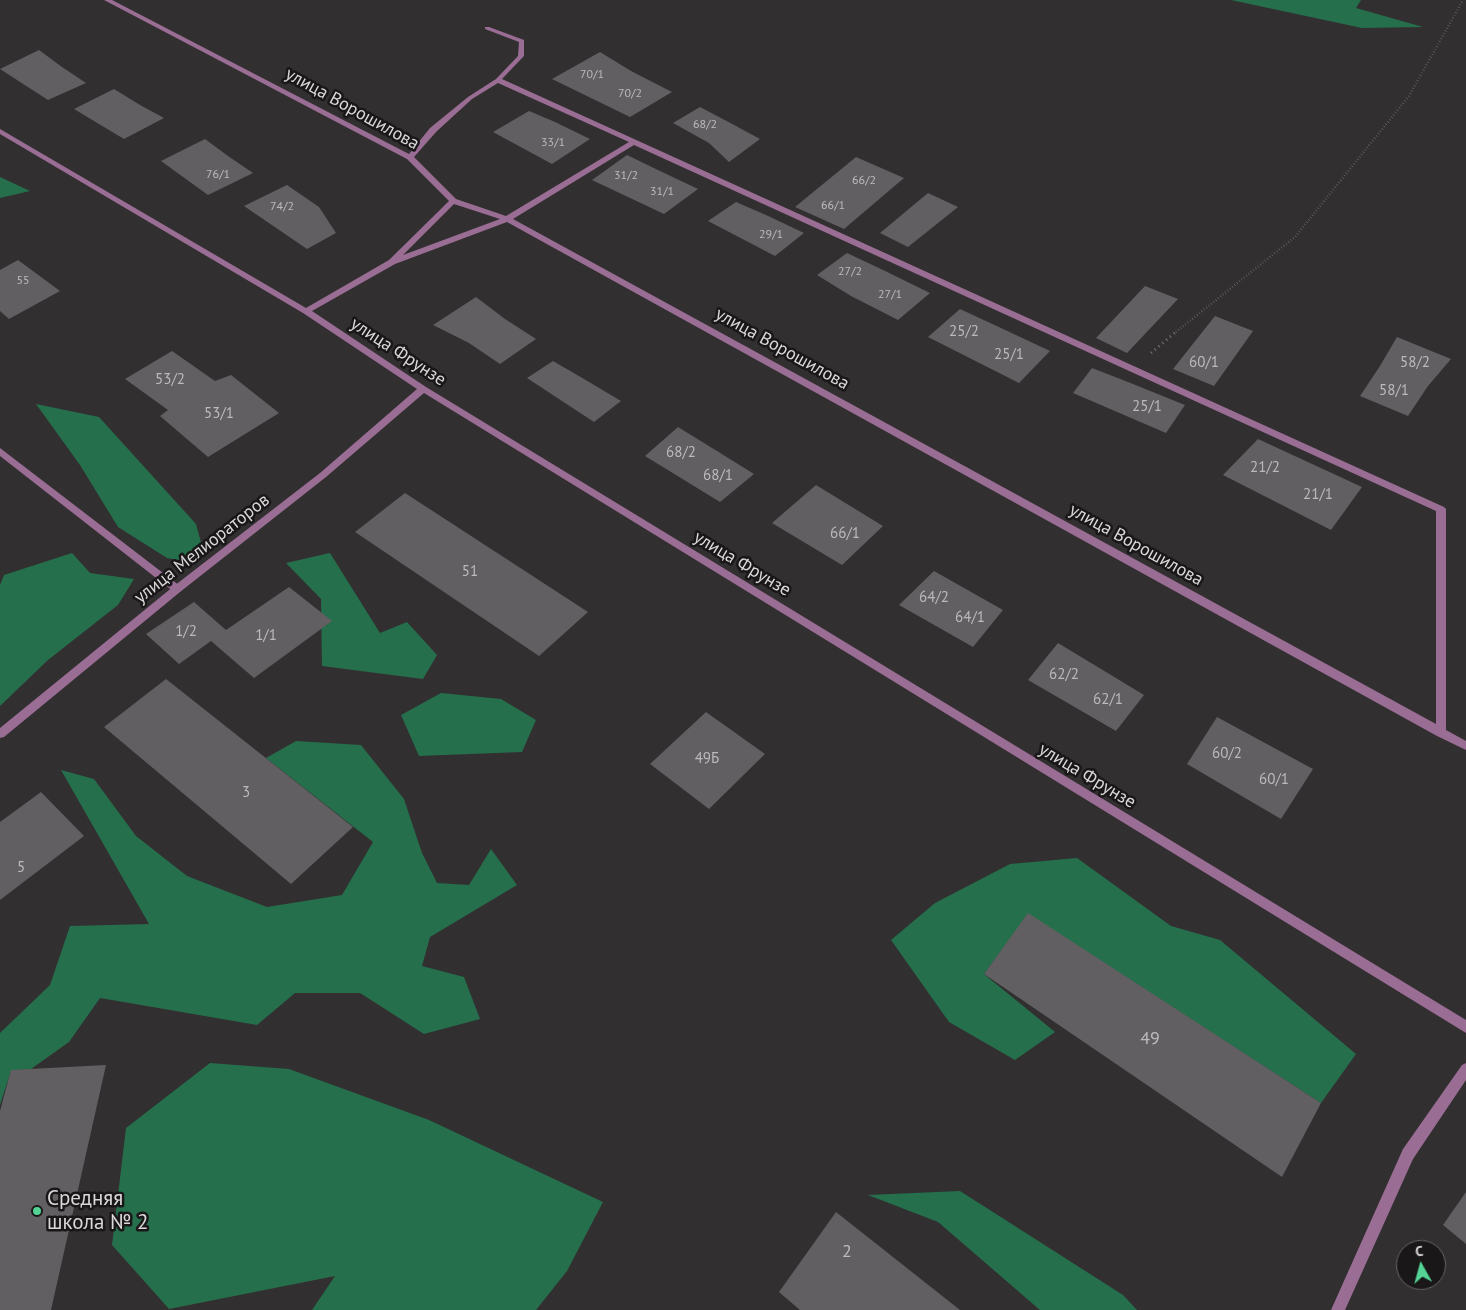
<!DOCTYPE html>
<meta charset="utf-8">
<style>
body{margin:0}
#map{position:relative;width:1466px;height:1310px;overflow:hidden;background:#322f31;font-family:"PT Sans",sans-serif}
canvas{display:block}
.north{position:absolute;left:1396px;top:1240px;width:50px;height:50px;box-sizing:border-box;background:#191718;border:1px solid #666465;border-radius:50%;rotate:353deg;font-size:14px;font-weight:700;line-height:20px;text-align:center;color:#dad8d9}
.north::after{content:'';display:block;margin:auto;width:18px;height:22px;background:#54d395;clip-path:polygon(50% 0,100% 100%,50% 72%,0 100%)}
</style>
<div id="map">
<canvas width="1466" height="1310"></canvas>
<div class="north">С</div>
</div>
<script>
const ctx = document.querySelector('canvas').getContext('2d');
ctx.lineJoin = 'round';
function fill(path, color) { ctx.fillStyle = color; ctx.fill(path, 'evenodd'); }
const toPath = rows => new Path2D(rows.map(r => 'M' + r).join(''));
function stroke(path, color, width, dash) { ctx.strokeStyle = color; ctx.lineWidth = width; ctx.lineCap = dash ? 'butt' : 'round'; ctx.setLineDash(dash || []); ctx.stroke(path); }
function label(font, color, halo, rows, align = 'center') {
  ctx.font = font + ' "PT Sans",sans-serif'; ctx.lineWidth = 5; ctx.setLineDash([]); ctx.textBaseline = 'middle'; ctx.strokeStyle = halo; ctx.fillStyle = color; for (const [text, x, y, turn = 0] of rows) {
    ctx.save(); ctx.translate(x, y); ctx.rotate((+turn || 0) * Math.PI / 180); ctx.textAlign = isNaN(turn) ? turn : align; if (halo) ctx.strokeText(text, 0, 0); ctx.fillText(text, 0, 0); ctx.restore();
  }
}
fill(toPath([
 [1231,0,1361,0,1356,8,1423,27,1362,28],
 [0,177,30,191,0,198],
 [36,404,99,417,196,524,202,546,184,561,167,558,118,527,80,465],
 [72,553,90,573,134,579,118,605,48,660,0,706,0,585,4,575],
 [330,553,380,633,407,622,437,655,423,679,322,666,321,599,286,563],
 [441,693,501,699,536,720,522,752,419,756,401,715],
 [296,741,361,745,404,799,422,853,437,883,469,885,491,849,517,885,430,937,422,966,464,977,480,1019,424,1034,360,993,295,993,257,1025,100,998,69,1042,31,1069,11,1071,0,1105,0,1033,50,985,70,926,149,924,61,770,94,779,136,836,187,876,267,907,342,895,373,842,266,758],
 [1077,858,1171,926,1220,940,1356,1054,1321,1103,1028,914,984,974,1055,1032,1015,1060,949,1022,891,940,935,903,1010,864],
 [210,1063,289,1069,429,1120,603,1202,567,1271,536,1310,312,1310,335,1276,169,1309,112,1245,126,1128],
 [960,1191,1123,1295,1137,1310,1040,1310,938,1222,868,1195]
]), '#256f4c');
fill(toPath([
 [39,50,62,67,86,83,48,100,0,69],
 [600,52,631,71,672,92,630,117,552,79],
 [114,89,140,105,164,118,124,139,74,109],
 [700,107,736,126,760,139,729,162,709,143,673,123],
 [529,111,555,122,590,139,552,164,493,132],
 [205,139,228,156,253,173,208,195,161,161],
 [627,155,660,171,698,189,664,214,592,180],
 [856,157,904,178,844,229,795,207],
 [287,185,319,207,336,233,307,249,244,206],
 [928,193,958,207,908,247,880,233],
 [736,202,766,215,804,233,775,256,708,221],
 [847,253,883,270,930,293,898,320,851,296,817,275],
 [18,260,60,291,9,319,0,311,0,270],
 [1145,286,1178,299,1127,353,1096,338],
 [476,297,505,319,536,339,500,364,469,343,433,325],
 [960,309,1001,328,1050,351,1019,383,928,337],
 [1215,316,1253,331,1214,386,1173,369],
 [1397,337,1451,359,1428,386,1408,416,1360,396,1380,366],
 [172,351,215,381,231,375,279,413,208,457,160,416,168,410,125,379],
 [553,361,584,379,621,401,594,422,527,378],
 [1092,368,1128,382,1185,405,1166,433,1073,393],
 [678,427,717,451,754,474,720,502,645,456],
 [1258,439,1362,487,1331,530,1223,475],
 [816,485,883,526,842,565,772,523],
 [405,493,588,612,539,656,355,532],
 [934,571,1003,610,973,647,899,605],
 [289,587,332,621,254,678,211,641,179,664,146,634,194,602,226,630],
 [1058,643,1144,695,1116,731,1028,680],
 [166,679,353,827,291,884,104,727],
 [706,712,765,754,709,809,650,764],
 [1217,717,1313,769,1281,819,1187,764],
 [41,792,84,836,0,900,0,822],
 [1028,913,1321,1103,1282,1177,984,974],
 [106,1065,51,1310,0,1310,0,1111,11,1070],
 [1466,1192,1466,1244,1443,1225],
 [836,1212,960,1310,800,1310,779,1292]
]), '#625f62');
stroke(toPath([
 [1176,332,1295,237,1409,96,1463,0]
]), '#767375', 2.5, [0.5, 2.5]);
stroke(toPath([
 [1151,353,1177,331]
]), '#767375', 3, [1, 4]);
fill(toPath([
 [0,448,180,586,182,589,180,592,174,592,0,456,0,448]
]), '#9a6d94');
fill(toPath([
 [104,0,112,0,409,154,430,128,468,97,496,79,518,56,519,42,485,29,485,27,489,27,524,40,524,56,502,79,1444,507,1446,509,1446,730,1466,741,1466,750,1437,736,507,222,395,264,312,311,426,387,1466,1020,1466,1033,424,393,326,477,180,592,4,737,0,738,0,728,174,586,320,473,417,389,303,313,0,134,0,129,306,308,389,260,449,201,407,159,104,0],
 [498,83,629,142,506,216,456,199,414,157,436,132,472,99,498,83],
 [634,145,1436,511,1436,724,513,219,634,145],
 [454,204,500,219,403,255,454,204],
 [1466,1063,1466,1080,1413,1159,1345,1310,1331,1310,1403,1149,1462,1065,1466,1063]
]), '#9a6d94');
for (const [x, y, r, color] of [
 [37,1211,5,"#54d395"]
]) { const dot = new Path2D(); dot.arc(x, y, r, 0, 2 * Math.PI); ctx.fillStyle = color; ctx.fill(dot); stroke(dot, '#191718', 2); }
label('12px', '#bcbabb', null, [
 ["70/1",592,75],
 ["70/2",630,94],
 ["68/2",705,125],
 ["33/1",553,143],
 ["76/1",218,175],
 ["31/2",626,176],
 ["66/2",864,181],
 ["31/1",662,192],
 ["66/1",833,206],
 ["74/2",282,207],
 ["29/1",771,235],
 ["27/2",850,272],
 ["55",23,281],
 ["27/1",890,295]
]);
label('15px', '#bcbabb', null, [
 ["25/2",964,332],
 ["25/1",1009,355],
 ["60/1",1204,363],
 ["58/2",1415,363],
 ["53/2",170,380],
 ["58/1",1394,391],
 ["25/1",1147,407],
 ["53/1",219,414],
 ["68/2",681,453],
 ["21/2",1265,468],
 ["68/1",718,476],
 ["21/1",1318,495],
 ["66/1",845,534],
 ["51",470,572],
 ["64/2",934,598],
 ["64/1",970,618],
 ["1/2",186,632],
 ["1/1",266,636],
 ["62/2",1064,675],
 ["62/1",1108,700],
 ["60/2",1227,754],
 ["49Б",707,759],
 ["60/1",1274,780],
 ["3",246,793],
 ["5",21,868]
]);
label('18px', '#dad8d9', '#191718', [
 ["улица Ворошилова",352,109,29],
 ["улица Ворошилова",782,349,29],
 ["улица Фрунзе",398,352,33],
 ["улица Ворошилова",1136,545,29],
 ["улица Мелиораторов",202,549,-38],
 ["улица Фрунзе",742,564,31],
 ["улица Фрунзе",1087,776,31]
]);
label('18px', '#bcbabb', null, [
 ["49",1150,1039],
 ["2",847,1252]
]);
label('21px', '#dad8d9', '#191718', [
 ["Средняя",47,1199],
 ["школа № 2",47,1223]
], 'left');
</script>
